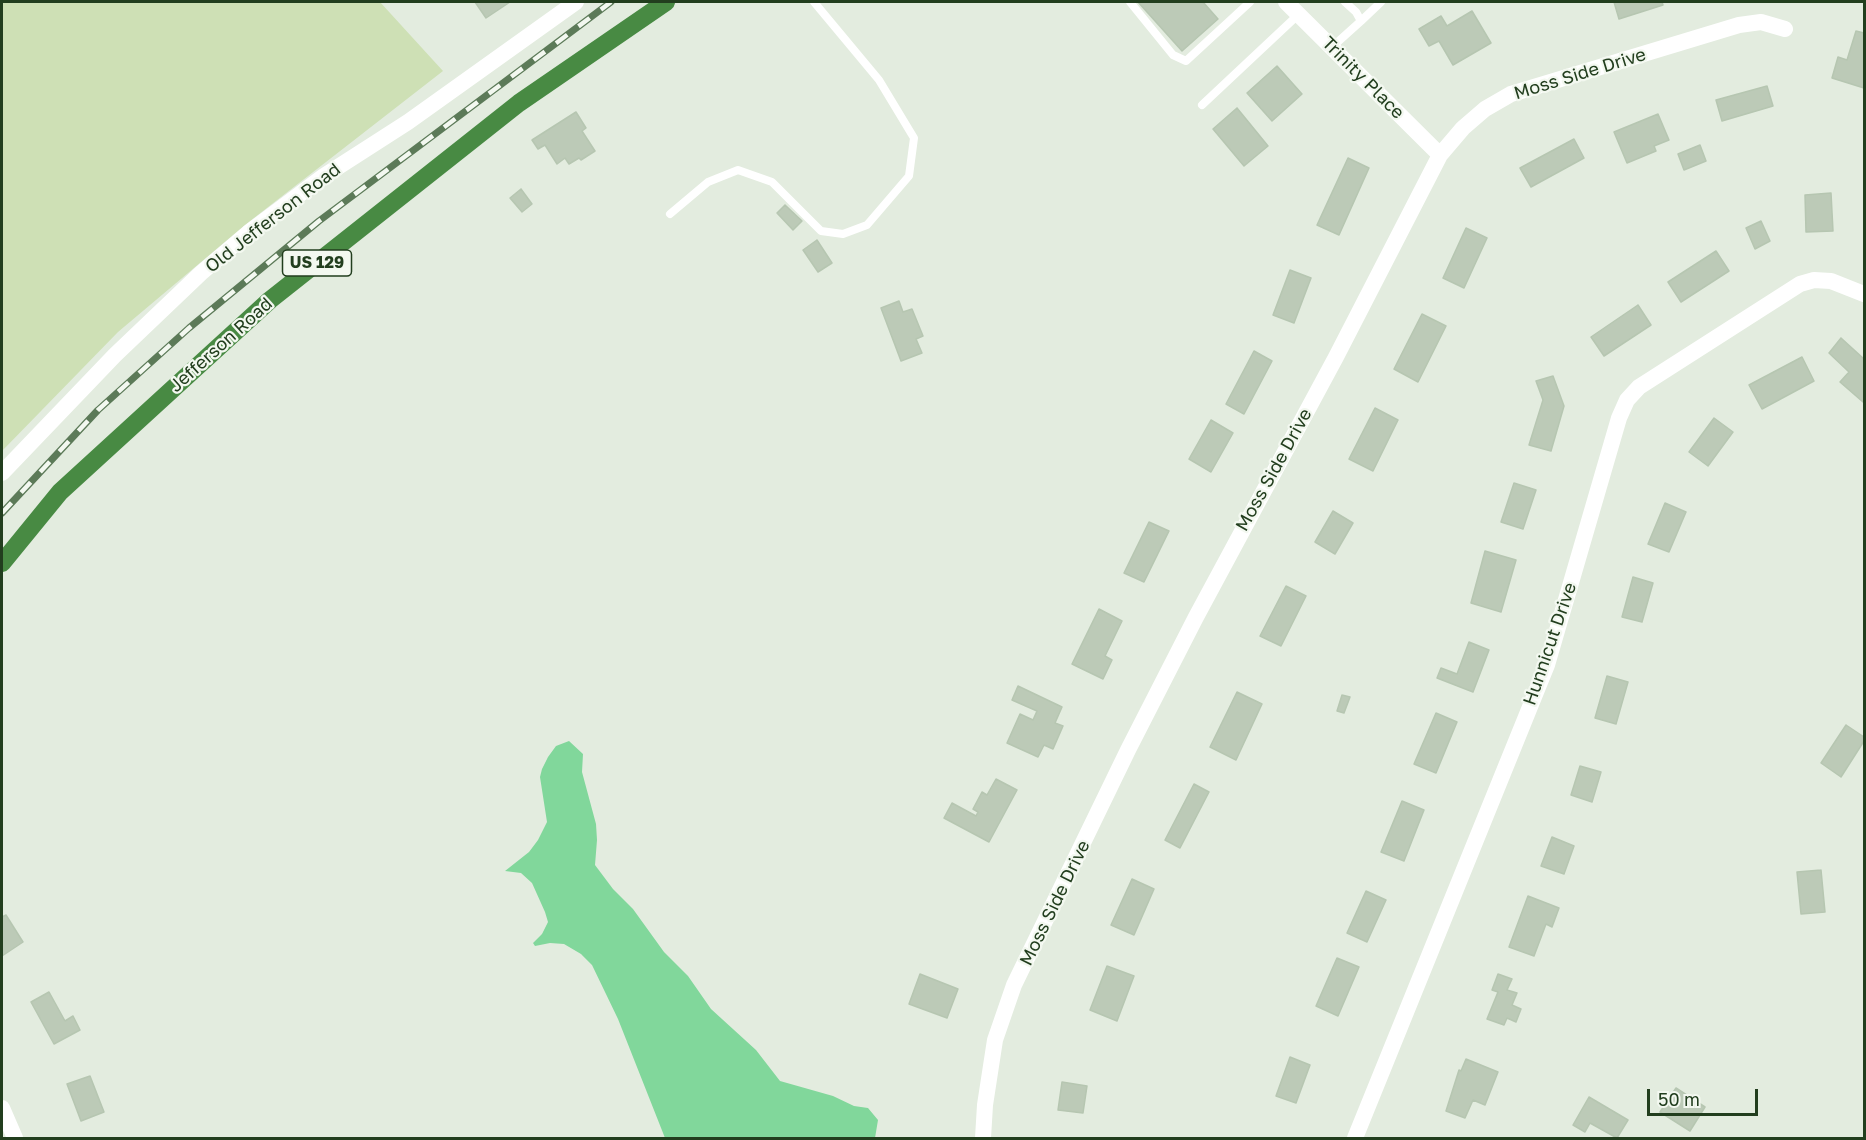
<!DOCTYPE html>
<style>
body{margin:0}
#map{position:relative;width:1866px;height:1140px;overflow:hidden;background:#e3ecdf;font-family:"Golos Text",sans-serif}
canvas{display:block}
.frame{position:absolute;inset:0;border:3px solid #223e1e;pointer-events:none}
.scale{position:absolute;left:1647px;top:1089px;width:111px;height:27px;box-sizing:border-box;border:3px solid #223e1e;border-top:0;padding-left:8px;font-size:18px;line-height:21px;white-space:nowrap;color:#223e1e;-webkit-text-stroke:4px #f3f8f0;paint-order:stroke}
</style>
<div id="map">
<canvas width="1866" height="1140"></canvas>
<div class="frame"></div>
<div class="scale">50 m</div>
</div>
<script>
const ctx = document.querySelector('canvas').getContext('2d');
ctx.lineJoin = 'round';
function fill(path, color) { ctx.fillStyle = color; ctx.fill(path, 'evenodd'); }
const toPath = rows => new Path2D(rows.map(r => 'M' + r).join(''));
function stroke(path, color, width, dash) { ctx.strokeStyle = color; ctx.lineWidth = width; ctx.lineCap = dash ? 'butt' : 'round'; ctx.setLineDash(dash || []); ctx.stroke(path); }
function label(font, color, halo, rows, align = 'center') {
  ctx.font = font + ' "Golos Text",sans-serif'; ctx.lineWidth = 4.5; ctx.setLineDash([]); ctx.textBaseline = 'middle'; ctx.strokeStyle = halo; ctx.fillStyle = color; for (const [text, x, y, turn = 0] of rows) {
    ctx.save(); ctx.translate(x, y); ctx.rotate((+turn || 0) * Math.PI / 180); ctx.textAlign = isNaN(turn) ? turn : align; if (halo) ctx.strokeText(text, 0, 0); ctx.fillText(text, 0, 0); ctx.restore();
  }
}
fill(toPath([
 [2,2,380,2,443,71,245,225,118,332,3,450]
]), '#cee0b5');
fill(toPath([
 [569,741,583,754,582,772,596,824,597,840,595,865,613,889,633,909,664,952,688,976,711,1009,756,1050,780,1081,833,1096,854,1106,868,1108,878,1120,875,1138,665,1138,618,1019,592,965,581,954,564,944,550,943,535,946,533,943,542,934,548,922,545,912,532,883,521,873,505,871,529,852,538,840,547,822,540,777,542,769,548,757,556,746]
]), '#81d79b');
const building = toPath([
 [475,2,510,2,486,18,475,2],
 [1138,2,1203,2,1218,19,1182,51,1138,2],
 [1614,2,1662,2,1663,5,1619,19,1614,2],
 [1472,11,1491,43,1453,65,1439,41,1429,46,1419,29,1441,16,1447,26,1472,11],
 [1856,31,1864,33,1864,88,1832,78,1838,57,1847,60,1856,31],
 [1277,66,1302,94,1272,121,1247,93,1277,66],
 [1767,86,1773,106,1722,121,1716,100,1767,86],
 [1237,108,1268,146,1244,166,1213,129,1237,108],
 [576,112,586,128,582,131,595,151,581,160,579,158,569,164,565,158,557,164,545,145,538,149,532,140,576,112],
 [1658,114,1669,140,1654,146,1656,151,1627,163,1614,132,1658,114],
 [1574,139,1584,158,1531,187,1520,168,1574,139],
 [1700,145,1706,161,1684,170,1678,154,1700,145],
 [1348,158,1369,168,1339,235,1317,225,1348,158],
 [521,189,532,204,522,212,510,198,521,189],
 [1831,193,1833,231,1806,232,1805,195,1831,193],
 [785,205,802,221,793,230,777,213,785,205],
 [1761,221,1770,241,1755,249,1746,228,1761,221],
 [1466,228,1487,238,1464,288,1443,278,1466,228],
 [817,240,832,263,818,272,803,250,817,240],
 [1716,251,1729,271,1681,302,1668,282,1716,251],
 [1290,270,1311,278,1294,323,1273,315,1290,270],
 [899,301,903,312,912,309,923,336,916,339,922,353,901,361,881,308,899,301],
 [1638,305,1651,325,1604,356,1591,337,1638,305],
 [1422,314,1446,326,1418,382,1394,369,1422,314],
 [1841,338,1864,359,1864,400,1863,402,1840,382,1849,372,1829,353,1841,338],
 [1254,351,1272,361,1244,414,1226,404,1254,351],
 [1802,357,1814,381,1762,409,1749,385,1802,357],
 [1553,376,1564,406,1551,451,1529,445,1543,400,1536,381,1553,376],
 [1375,408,1398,420,1373,471,1349,459,1375,408],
 [1714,418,1733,432,1708,466,1689,452,1714,418],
 [1211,420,1233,433,1211,472,1189,459,1211,420],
 [1514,483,1536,490,1523,529,1501,522,1514,483],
 [1665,503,1686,512,1669,552,1648,544,1665,503],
 [1333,511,1353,523,1335,554,1315,542,1333,511],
 [1149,522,1169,531,1144,582,1124,573,1149,522],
 [1485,551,1516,560,1501,612,1471,603,1485,551],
 [1633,577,1653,583,1642,622,1622,617,1633,577],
 [1286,586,1306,596,1281,646,1260,636,1286,586],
 [1099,609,1122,621,1105,656,1112,660,1103,679,1072,664,1099,609],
 [1469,642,1489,650,1473,692,1437,678,1441,668,1457,674,1469,642],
 [1607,676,1628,682,1616,724,1595,718,1607,676],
 [1018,686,1062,707,1055,723,1063,726,1053,749,1044,745,1038,757,1007,743,1020,714,1033,720,1037,711,1012,700,1018,686],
 [1237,692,1262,704,1236,760,1210,747,1237,692],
 [1342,695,1350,697,1344,713,1337,711,1342,695],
 [1436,713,1457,722,1436,773,1414,764,1436,713],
 [1846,725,1864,737,1864,741,1841,777,1821,763,1846,725],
 [1580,766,1601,772,1592,802,1571,795,1580,766],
 [996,779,1017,790,989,842,944,818,952,803,976,816,978,812,973,809,982,792,987,795,996,779],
 [1194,784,1209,792,1180,848,1165,840,1194,784],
 [1402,801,1424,810,1404,861,1381,852,1402,801],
 [1552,837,1574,846,1564,874,1541,866,1552,837],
 [1821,870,1825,912,1801,914,1797,872,1821,870],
 [1132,879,1154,889,1134,935,1111,925,1132,879],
 [1366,891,1386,900,1367,942,1347,933,1366,891],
 [1528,896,1559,908,1552,927,1546,924,1534,956,1509,947,1528,896],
 [6,915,23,942,2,956,2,917,6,915],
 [1337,958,1359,967,1338,1016,1316,1006,1337,958],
 [1107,966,1134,976,1117,1021,1090,1010,1107,966],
 [920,974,958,989,947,1018,909,1004,920,974],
 [1498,974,1512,979,1507,990,1517,993,1512,1005,1521,1009,1516,1022,1507,1018,1504,1025,1487,1019,1498,992,1492,990,1498,974],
 [49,992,65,1021,73,1016,80,1030,54,1044,31,1002,49,992],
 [1290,1057,1310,1065,1296,1103,1276,1096,1290,1057],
 [1466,1059,1498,1072,1485,1105,1473,1100,1465,1118,1446,1111,1459,1070,1461,1071,1466,1059],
 [90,1076,104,1112,81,1121,67,1084,90,1076],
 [1062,1082,1087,1086,1083,1113,1058,1110,1062,1082],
 [1676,1088,1705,1107,1690,1131,1660,1112,1676,1088],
 [1589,1097,1628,1120,1617,1138,1590,1123,1585,1132,1573,1125,1589,1097]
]);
fill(building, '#bccab7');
stroke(building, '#b6c6b1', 1.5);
stroke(toPath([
 [1130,2,1173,55,1186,61,1250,2],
 [1361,21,1381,2],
 [1331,48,1361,21,1356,12,1345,2],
 [1202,105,1299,14],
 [670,214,708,182,738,170,772,182,821,231,843,234,867,225,909,176,914,138,879,80,814,2]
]), '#fff', 8);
stroke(toPath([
 [1286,2,1440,155],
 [2,473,115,355,201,273,248,233,324,176,408,122,576,2],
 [2,1108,15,1138],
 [983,1138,985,1105,995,1040,1014,985,1128,750,1196,617,1336,357,1440,155,1463,128,1485,109,1511,94,1739,25,1761,22,1785,29],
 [1355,1138,1547,665,1619,418,1627,400,1639,387,1800,284,1814,280,1831,281,1864,294]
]), '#fff', 16);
stroke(toPath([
 [2,563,60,492,270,300,519,103,666,2]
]), '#488a43', 18);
const rail = toPath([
 [2,513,98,410,189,328,319,221,611,2]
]);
stroke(rail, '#5c7a58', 7);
stroke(rail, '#f3f8f0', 4.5, [14]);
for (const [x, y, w] of [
 [317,263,69]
]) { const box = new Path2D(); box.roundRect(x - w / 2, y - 13, w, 26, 4.5); ctx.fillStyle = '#f3f8f0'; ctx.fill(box); stroke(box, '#223e1e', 1.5); }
label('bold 16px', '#223e1e', null, [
 ["US 129",317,263]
]);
label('18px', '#223e1e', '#f3f8f0', [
 ["Moss Side Drive",1580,74,-17],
 ["Trinity Place",1363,78,45],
 ["Old Jefferson Road",273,218,-38],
 ["Jefferson Road",221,345,-42],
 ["Moss Side Drive",1274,470,-61],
 ["Hunnicut Drive",1550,644,-71],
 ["Moss Side Drive",1055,903,-64]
]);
</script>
